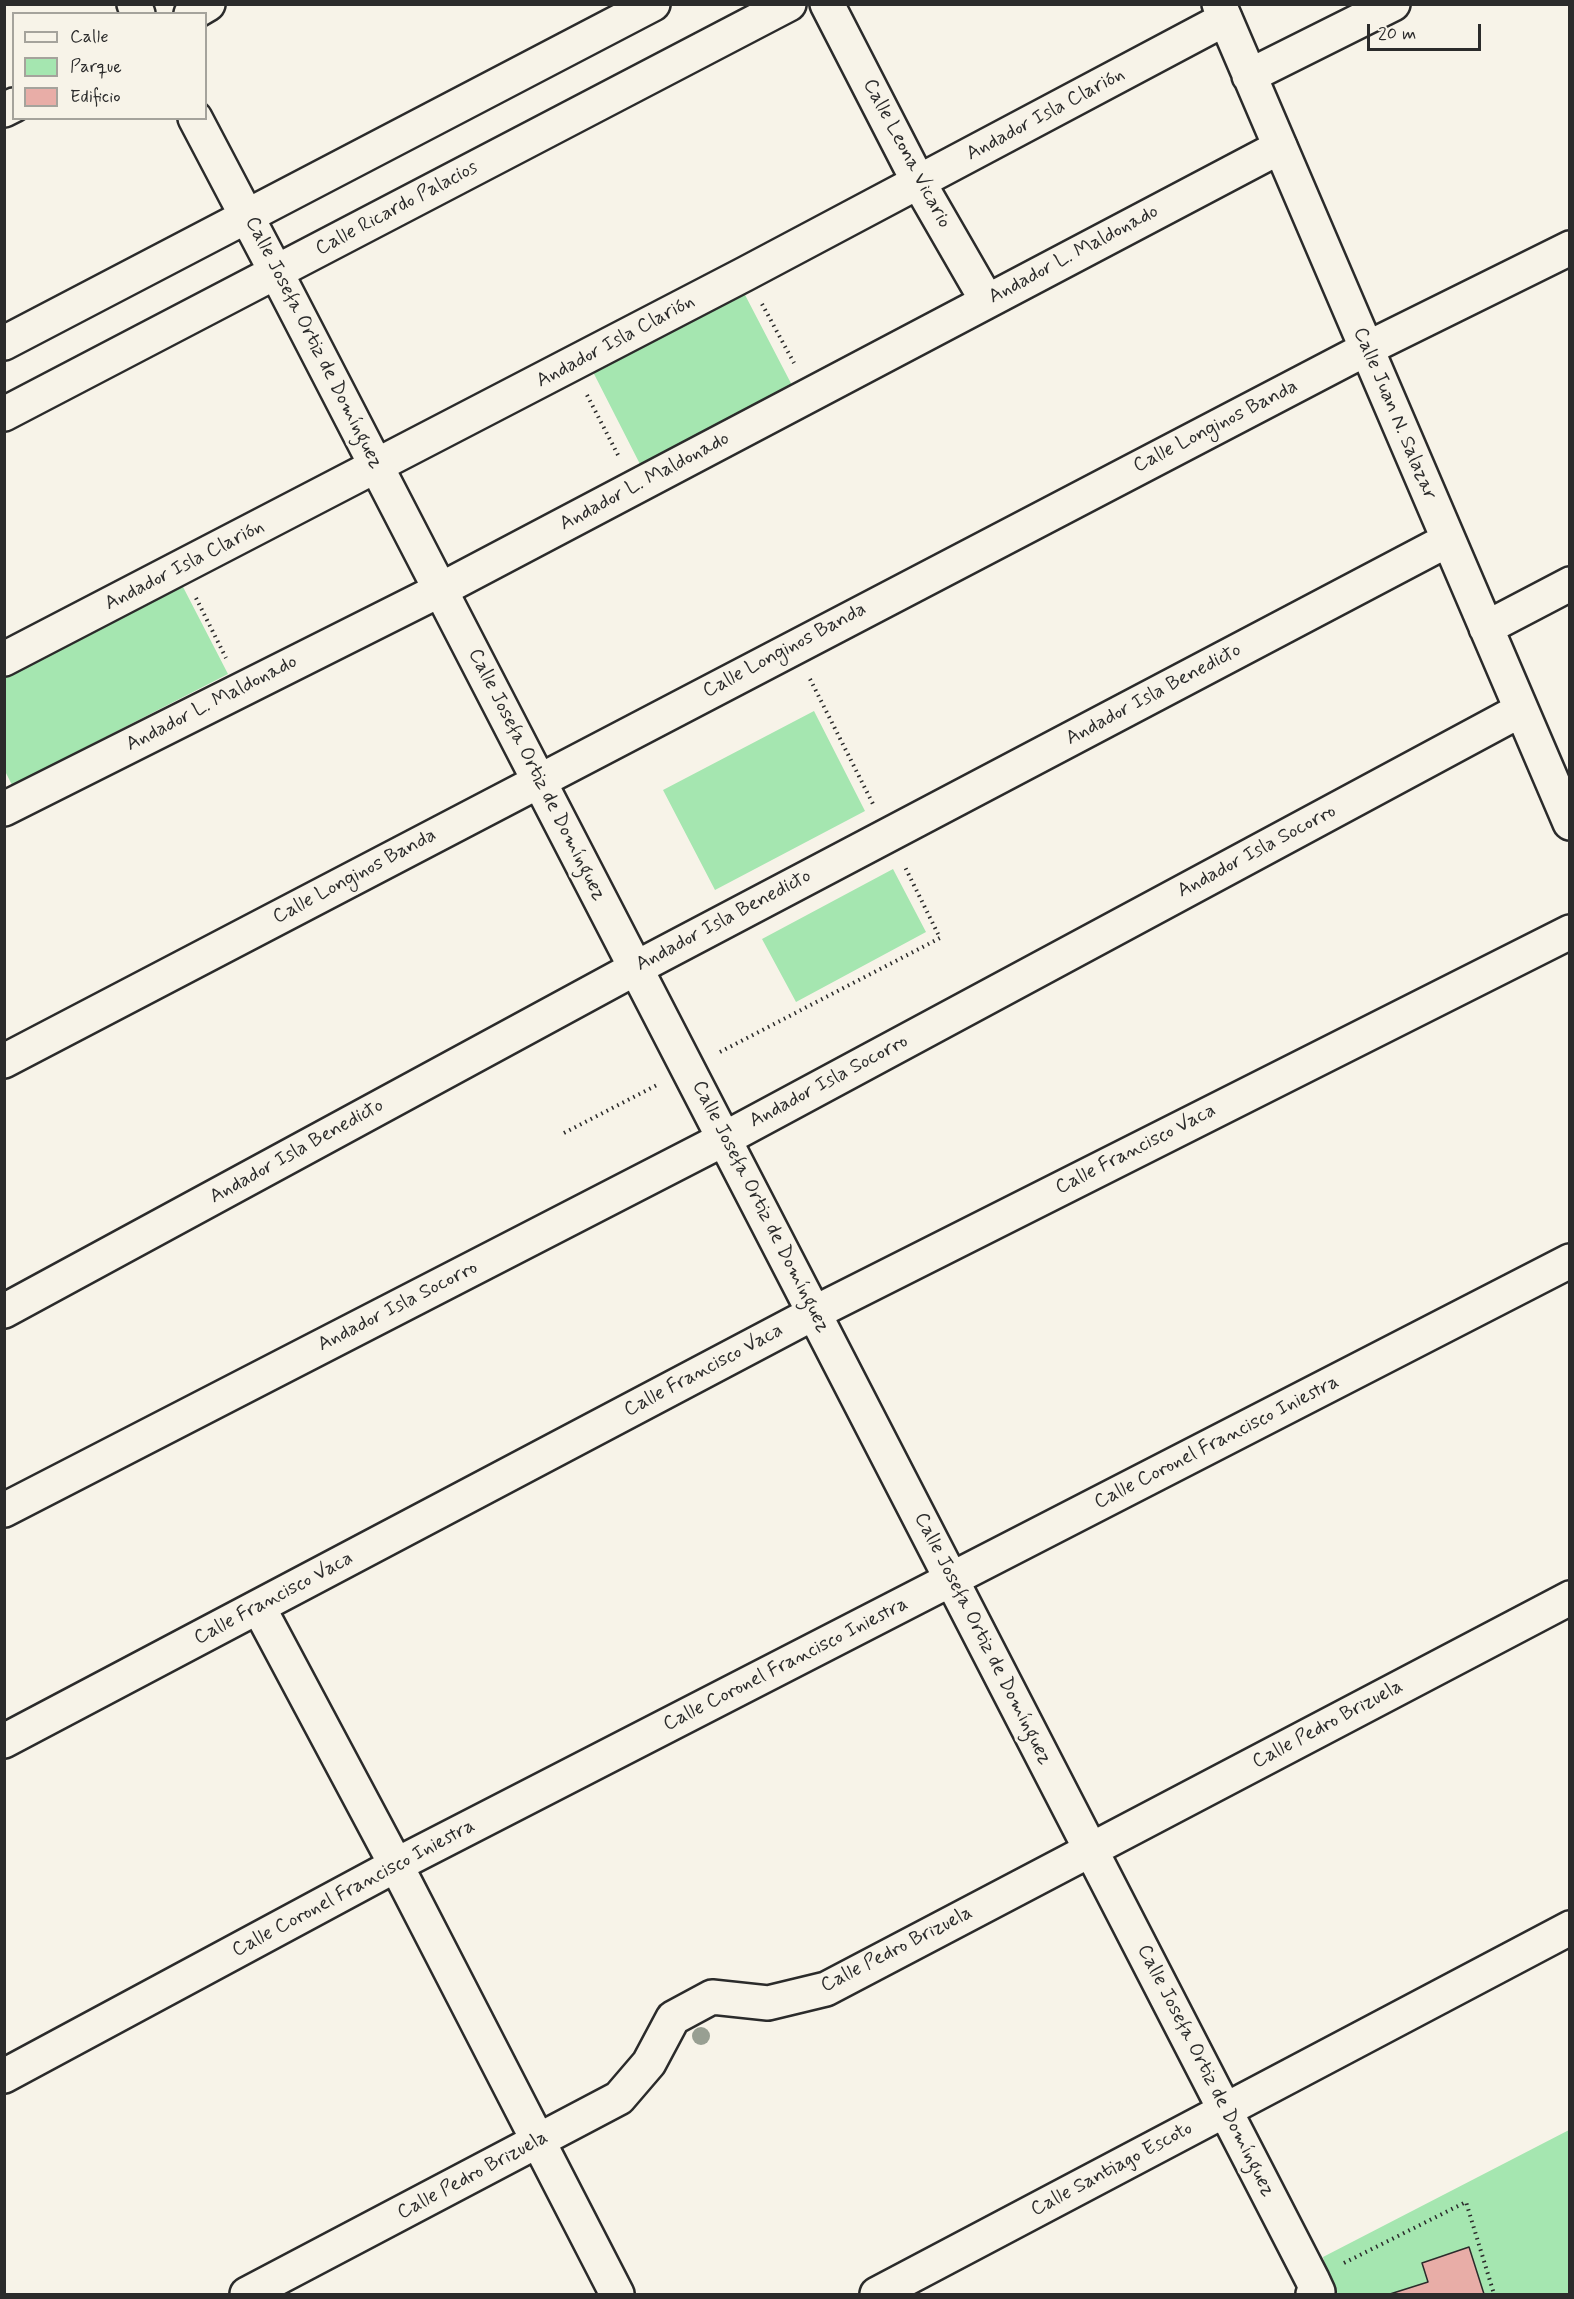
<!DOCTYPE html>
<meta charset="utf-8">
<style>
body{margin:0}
#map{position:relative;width:1574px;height:2299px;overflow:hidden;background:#f7f3e8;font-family:Mynerve,sans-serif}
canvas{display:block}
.frame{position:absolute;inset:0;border:6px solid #2b2b2b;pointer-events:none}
.legend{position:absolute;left:12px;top:12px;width:195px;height:108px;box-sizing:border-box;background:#f7f3e8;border:2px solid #a5a39c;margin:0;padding:8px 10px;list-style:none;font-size:18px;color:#2b2b2b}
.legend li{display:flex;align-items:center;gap:12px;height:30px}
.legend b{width:30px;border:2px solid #a5a39c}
.scale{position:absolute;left:1367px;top:24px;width:114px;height:27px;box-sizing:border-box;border:3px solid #2b2b2b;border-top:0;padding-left:8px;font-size:18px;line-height:21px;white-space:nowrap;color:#2b2b2b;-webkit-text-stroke:4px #f7f3e8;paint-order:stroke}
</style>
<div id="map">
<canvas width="1574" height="2299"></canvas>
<div class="frame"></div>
<ul class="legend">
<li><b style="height:8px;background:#f7f3e8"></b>Calle</li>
<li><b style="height:16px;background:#a5e6b0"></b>Parque</li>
<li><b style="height:16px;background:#e8ada7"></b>Edificio</li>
</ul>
<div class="scale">20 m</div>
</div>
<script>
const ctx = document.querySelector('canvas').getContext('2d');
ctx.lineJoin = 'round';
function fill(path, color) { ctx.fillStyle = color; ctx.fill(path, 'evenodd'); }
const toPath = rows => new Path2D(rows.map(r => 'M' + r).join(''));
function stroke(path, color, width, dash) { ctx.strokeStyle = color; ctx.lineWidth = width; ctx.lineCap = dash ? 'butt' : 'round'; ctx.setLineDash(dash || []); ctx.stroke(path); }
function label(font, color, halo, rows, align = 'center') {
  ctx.font = font + ' Mynerve,sans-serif'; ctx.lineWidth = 6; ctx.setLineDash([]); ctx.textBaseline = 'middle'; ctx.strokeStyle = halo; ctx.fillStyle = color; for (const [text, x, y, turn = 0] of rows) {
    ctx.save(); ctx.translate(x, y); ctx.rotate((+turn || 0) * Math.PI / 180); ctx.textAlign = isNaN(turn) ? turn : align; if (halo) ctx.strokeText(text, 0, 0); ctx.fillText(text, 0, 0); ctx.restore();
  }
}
fill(toPath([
 [743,291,795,391,643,470,592,370],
 [182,585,228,674,12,785,5,771,5,677],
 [814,711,865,811,715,890,663,790],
 [893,869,926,932,796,1002,762,939],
 [1569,2130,1569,2294,1333,2294,1323,2257]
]), '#a5e6b0');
const building = toPath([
 [1469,2247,1484,2294,1390,2294,1428,2282,1422,2263,1469,2247]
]);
fill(building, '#e8ada7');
stroke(building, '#2b2b2b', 1.5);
const pedestrian = toPath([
 [827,4,919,183,987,301],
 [4,659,745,274,1225,19],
 [4,809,440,590,1280,147]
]);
const minor = toPath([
 [1219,4,1570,823],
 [191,14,208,4],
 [1249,76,1393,4],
 [4,110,14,105],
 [1486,628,1570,584],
 [4,1061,1366,349,1570,248],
 [4,1311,636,968,1448,540],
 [814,1313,1312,2279,1318,2292,1313,2294],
 [4,1510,724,1139,1521,710],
 [259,1608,396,1865,617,2294],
 [4,2076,396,1865,1570,1261],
 [247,2294,619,2098,649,2063,673,2018,712,1997,768,2003,826,1989,1570,1598],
 [877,2294,1570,1928]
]);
const tertiary = toPath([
 [134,4,138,14],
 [195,118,276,272,814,1313],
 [4,343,653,4],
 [4,414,789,4],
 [4,1741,814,1313,1570,932]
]);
stroke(pedestrian, '#2b2b2b', 38);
stroke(minor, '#2b2b2b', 38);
stroke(tertiary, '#2b2b2b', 38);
stroke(toPath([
 [762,304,794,363],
 [587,395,618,455],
 [196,598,226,658],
 [810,679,873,804],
 [720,1052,940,938,905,867],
 [564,1133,657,1085],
 [1344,2263,1466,2202,1494,2294]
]), '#2b2b2b', 4, [1.5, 4.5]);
stroke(pedestrian, '#f7f3e8', 33);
stroke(minor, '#f7f3e8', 33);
stroke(tertiary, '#f7f3e8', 33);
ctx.fillStyle = '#989f92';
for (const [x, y] of [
 [701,2036]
]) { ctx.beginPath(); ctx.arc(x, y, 9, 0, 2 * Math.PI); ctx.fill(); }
label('20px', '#2b2b2b', '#f7f3e8', [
 ["Andador Isla Clarión",1046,115,-28],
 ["Calle Leona Vicario",906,154,62],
 ["Calle Ricardo Palacios",397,209,-28],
 ["Andador L. Maldonado",1074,255,-28],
 ["Andador Isla Clarión",616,342,-28],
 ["Calle Josefa Ortiz de Domínguez",313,343,63],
 ["Calle Juan N. Salazar",1394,414,67],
 ["Calle Longinos Banda",1216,427,-27],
 ["Andador L. Maldonado",645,482,-28],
 ["Andador Isla Clarión",185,566,-27],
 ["Calle Longinos Banda",785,651,-28],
 ["Andador Isla Benedicto",1154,695,-28],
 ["Andador L. Maldonado",212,704,-27],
 ["Calle Josefa Ortiz de Domínguez",536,775,63],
 ["Andador Isla Socorro",1257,852,-28],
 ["Calle Longinos Banda",355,877,-28],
 ["Andador Isla Benedicto",724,921,-28],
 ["Andador Isla Socorro",829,1082,-28],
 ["Calle Francisco Vaca",1136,1150,-27],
 ["Andador Isla Benedicto",297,1152,-29],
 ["Calle Josefa Ortiz de Domínguez",760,1207,63],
 ["Andador Isla Socorro",398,1307,-27],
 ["Calle Francisco Vaca",704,1371,-28],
 ["Calle Coronel Francisco Iniestra",1217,1443,-27],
 ["Calle Francisco Vaca",274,1599,-28],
 ["Calle Josefa Ortiz de Domínguez",982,1639,63],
 ["Calle Coronel Francisco Iniestra",786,1665,-27],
 ["Calle Pedro Brizuela",1328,1725,-28],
 ["Calle Coronel Francisco Iniestra",354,1889,-28],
 ["Calle Pedro Brizuela",897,1950,-27],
 ["Calle Josefa Ortiz de Domínguez",1205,2071,63],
 ["Calle Santiago Escoto",1112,2170,-28],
 ["Calle Pedro Brizuela",473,2176,-28]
]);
</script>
